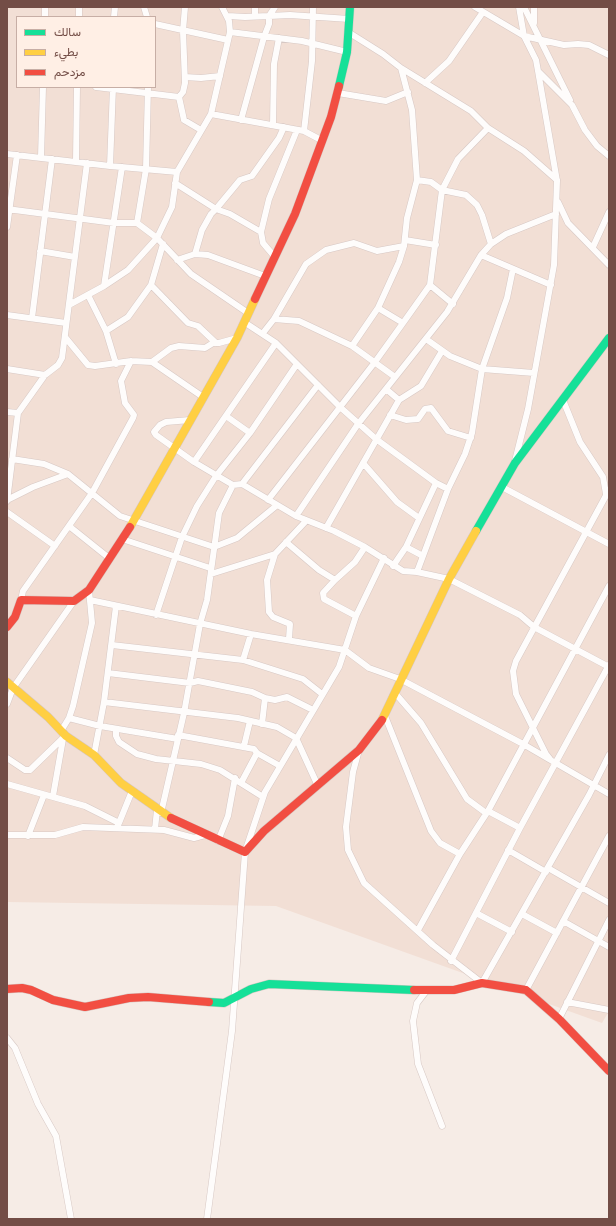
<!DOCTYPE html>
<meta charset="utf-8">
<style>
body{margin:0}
#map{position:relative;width:616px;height:1226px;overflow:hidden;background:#f6ece6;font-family:Manrope,Vazirmatn,sans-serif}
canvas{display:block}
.frame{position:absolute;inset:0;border:8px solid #734d46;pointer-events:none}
.legend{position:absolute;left:16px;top:16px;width:140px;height:72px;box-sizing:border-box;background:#ffefe5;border:1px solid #c7aea5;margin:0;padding:5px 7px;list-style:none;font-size:12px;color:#734d46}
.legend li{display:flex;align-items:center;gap:8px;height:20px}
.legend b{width:20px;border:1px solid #c7aea5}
</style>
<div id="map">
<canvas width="616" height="1226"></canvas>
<div class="frame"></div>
<ul class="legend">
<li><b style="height:5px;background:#16e098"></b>سالك</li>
<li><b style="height:5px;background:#ffcf43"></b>بطيء</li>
<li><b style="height:5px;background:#f24e42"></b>مزدحم</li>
</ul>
</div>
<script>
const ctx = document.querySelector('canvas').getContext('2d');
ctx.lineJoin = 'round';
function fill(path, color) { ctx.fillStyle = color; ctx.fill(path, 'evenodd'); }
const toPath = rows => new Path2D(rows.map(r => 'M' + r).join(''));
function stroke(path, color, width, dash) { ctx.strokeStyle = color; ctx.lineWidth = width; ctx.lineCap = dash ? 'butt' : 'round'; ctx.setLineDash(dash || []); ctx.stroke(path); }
fill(toPath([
 [7,7,609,7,609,1011,602,1023,276,906,7,902],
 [17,17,155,17,155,87,17,87]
]), '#f2dfd5');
const street = toPath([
 [144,7,147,17],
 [222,7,229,21,230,32,211,114,177,172,172,207,157,238,191,274,248,313],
 [475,7,524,36,564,45,578,44,589,45,609,55],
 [519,7,524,36,536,60,538,71,572,105,585,130,597,146,609,156],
 [524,7,570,100],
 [534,7,534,23],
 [228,16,245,17,269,16,275,7],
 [255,16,255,7],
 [45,17,45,7],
 [79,17,79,7],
 [114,17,115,7],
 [155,24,228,40],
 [230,32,302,41,347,52],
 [348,32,383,54,401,68,412,110,417,180,407,218,404,246,399,262,378,308,352,346],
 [401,68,471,111,488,128,524,151,557,180],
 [185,77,201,78,220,76],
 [425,83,449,61,483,12],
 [96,87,179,97],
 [338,93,386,101,408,92],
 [179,97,183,92,185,83,183,31,185,7],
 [179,97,184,120,201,130],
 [211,114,304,131,321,140],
 [241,120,264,37,269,24,269,16,290,15,349,19],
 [273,125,274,64,279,38],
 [488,128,458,159,442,190,466,195,477,205,482,215,491,244],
 [304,131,312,61,313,7],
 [7,154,110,166,177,172],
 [41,157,43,87],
 [76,161,77,87],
 [110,166,113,87],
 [417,180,431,182,442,190,430,285,453,304],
 [175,183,216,209,211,214,202,230,195,254],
 [558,202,568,223,609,265],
 [7,209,114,223,137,223,157,238,128,270,104,286,69,305],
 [137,223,146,169,148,87],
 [7,227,17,155],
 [261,232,269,199,297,130],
 [405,240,436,245],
 [163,244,151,285,188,323,198,326,216,343],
 [593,247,609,212],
 [40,251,75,257],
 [481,255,551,285],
 [274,256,263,243,261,232,230,214,216,209,240,180,252,176,279,138,284,127],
 [177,260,195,254,208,255,265,276],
 [104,286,122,167],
 [88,295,106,331,116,364],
 [378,308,403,323,430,285],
 [7,315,66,323],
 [32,318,52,159],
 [274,319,306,264,326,250,354,243,377,251,404,246],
 [244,322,276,343,340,407,376,439,436,483,448,489],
 [106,331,128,317,151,285],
 [263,333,274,319,299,321,352,346,395,377],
 [65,337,88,365,95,366,131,361,152,362,203,397],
 [426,339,450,356,482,369,534,373],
 [152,362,171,348,179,346,205,348,213,343,219,343,237,338],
 [7,369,45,375],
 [399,400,421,386,442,351],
 [563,400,580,442,603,477,606,494],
 [7,412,18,413,7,501],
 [18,413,45,375,58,365,62,358,87,163],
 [390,415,406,420,418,419,425,409,431,408,448,431,471,438],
 [226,416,250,433],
 [190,420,166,422,160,425,154,432,156,435,194,462,233,485,242,484,296,516,334,531,365,547,403,571,417,572,449,579,520,615,534,627,609,667],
 [12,459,44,464,68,474,120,516,214,547,237,538,276,506],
 [515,461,528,409,554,265,557,181,538,71],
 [194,462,276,343],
 [363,463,397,502,419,518],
 [242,484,318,385],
 [502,487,609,544],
 [7,500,33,487,68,474],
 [268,500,375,362,403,323],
 [7,512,55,546],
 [296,516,358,424,447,312,481,255,491,244,506,234,556,214],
 [69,526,109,558],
 [326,528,399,400,386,389],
 [122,539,210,568],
 [286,542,319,570,335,580,323,593,324,599,356,616],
 [406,547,423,556],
 [275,554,267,580,269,612,273,617,290,624,289,639],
 [393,566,406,547,436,483],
 [417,572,448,489,465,454,472,433,482,369,507,298,513,269],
 [211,574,275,554,306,521],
 [335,580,355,562,365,547],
 [21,600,23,591,92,493,133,418,134,415,125,403,121,381,131,361],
 [90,600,251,634,345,650,369,668,400,679,523,744,609,794],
 [156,615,182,537,197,506,216,476,250,433,297,364],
 [112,645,243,660,303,679,322,694],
 [243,660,251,634],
 [108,673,190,683,198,681,203,682,252,692,265,698,275,700,287,697,313,710],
 [395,693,421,723,467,799,486,813],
 [104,702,238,718,277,727,296,738,318,786],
 [7,704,13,688,74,601],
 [385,716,431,831,440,843,460,854],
 [69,718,100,726,178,739],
 [262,724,265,698],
 [116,729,116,736,119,742,137,754,156,759,201,764,220,770,263,797],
 [61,731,69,718,73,706,92,623,89,590],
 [178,735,254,749,257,753,280,766],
 [244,746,250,721],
 [359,750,353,772,346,827,348,850,364,883,433,945,482,983,589,795,609,755],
 [94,755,104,702,116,606],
 [7,758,25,770,30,770,62,739],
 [550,759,546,754,516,694,513,671,516,661,609,490],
 [241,783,257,753],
 [7,784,85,806,119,823,117,827],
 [53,796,63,739],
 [488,811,520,828],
 [161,813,184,713,200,624,207,600,219,513,233,485],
 [119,823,132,791],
 [155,829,157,810],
 [7,835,55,835,83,827,164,830,194,838,205,835],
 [28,836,44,795],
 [218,841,228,816,235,778],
 [508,850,546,872],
 [548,868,609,903],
 [476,913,512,932],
 [522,914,557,933],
 [563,921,609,947],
 [418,930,460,854,488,811,609,586],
 [451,961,520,828,609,665],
 [427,990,417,1003,413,1021,418,1064,442,1126],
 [526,990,609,836],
 [567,1002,609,1010],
 [559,1019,609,920],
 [7,1038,15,1048,38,1104,56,1136,71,1219],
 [207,1219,232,1031,245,852,265,792,339,667,356,616,384,558]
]);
const fast = toPath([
 [339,86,347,52,350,7],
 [476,531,515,463,609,338],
 [209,1002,224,1003,251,989,269,984,414,990]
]);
const slow = toPath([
 [130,527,237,338,255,299],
 [7,682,48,717,66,736,94,755,121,783,171,818],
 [382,720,449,579,476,531]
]);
const jam = toPath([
 [255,299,295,214,331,117,339,86],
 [7,627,15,617,21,600,74,601,89,590,130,527],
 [171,818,245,852,264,831,359,750,382,720],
 [7,989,22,988,31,990,53,1000,85,1007,129,998,148,997,209,1002],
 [414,990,454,990,482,983,526,990,559,1019,609,1071]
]);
stroke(street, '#d7c8c4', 7);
stroke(fast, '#d6c7c3', 9);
stroke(slow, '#d6c7c3', 9);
stroke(jam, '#d6c7c3', 9);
stroke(street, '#fefcfb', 6);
stroke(fast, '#16e098', 8);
stroke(slow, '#ffcf43', 8);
stroke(jam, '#f24e42', 8);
</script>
